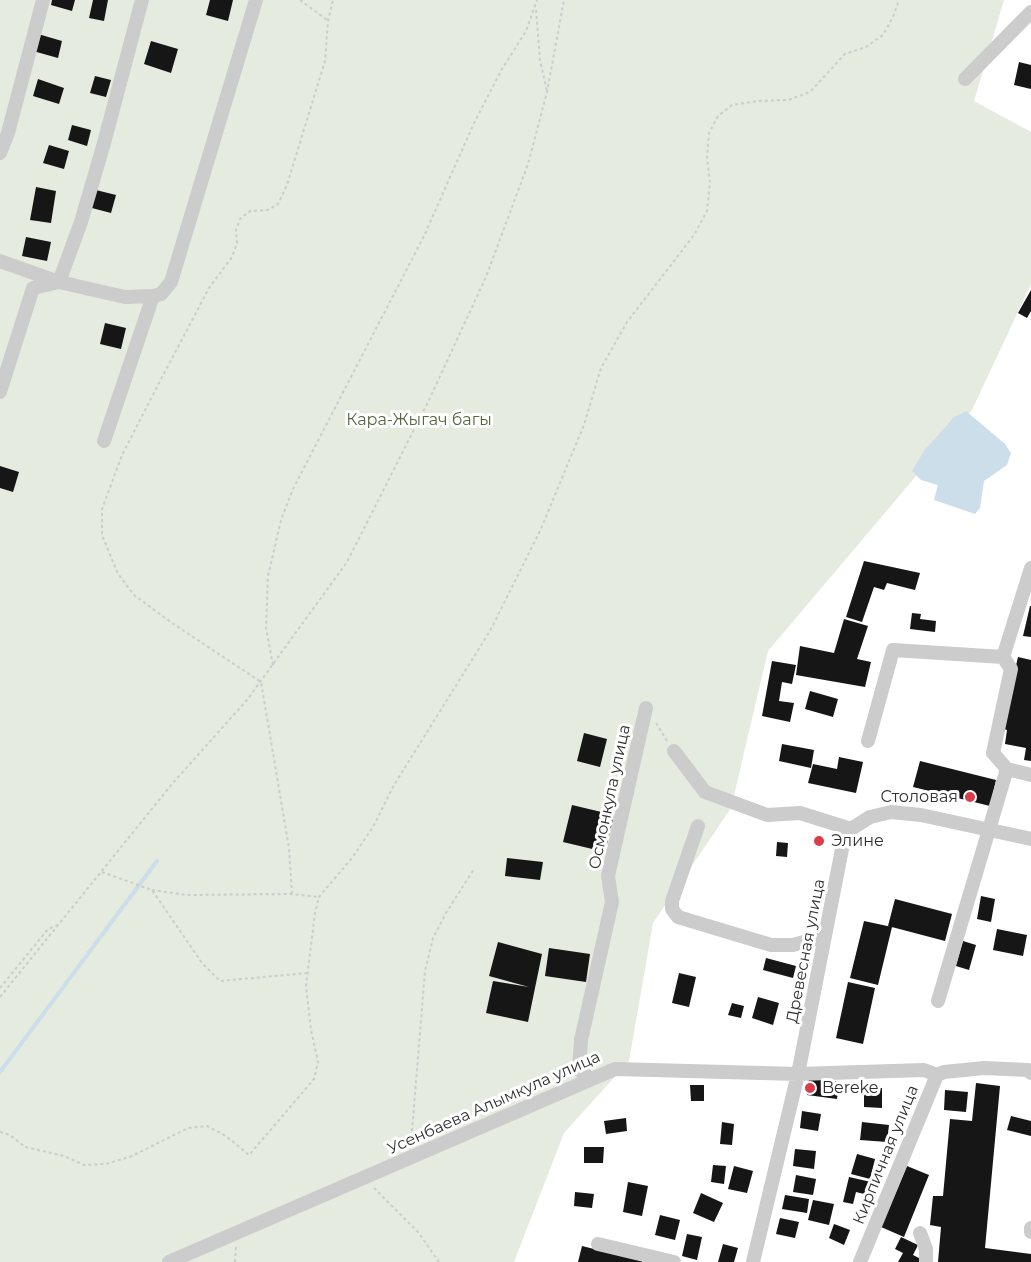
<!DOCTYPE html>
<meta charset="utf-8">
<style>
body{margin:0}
canvas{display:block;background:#fff}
</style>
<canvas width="1031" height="1262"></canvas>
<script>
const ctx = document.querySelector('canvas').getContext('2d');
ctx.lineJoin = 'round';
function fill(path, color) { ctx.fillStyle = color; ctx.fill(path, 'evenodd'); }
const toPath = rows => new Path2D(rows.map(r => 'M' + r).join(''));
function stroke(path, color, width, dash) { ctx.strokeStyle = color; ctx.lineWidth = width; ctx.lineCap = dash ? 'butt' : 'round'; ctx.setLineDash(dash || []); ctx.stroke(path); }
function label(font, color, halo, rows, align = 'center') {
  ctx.font = font + ' Montserrat,sans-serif'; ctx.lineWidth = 6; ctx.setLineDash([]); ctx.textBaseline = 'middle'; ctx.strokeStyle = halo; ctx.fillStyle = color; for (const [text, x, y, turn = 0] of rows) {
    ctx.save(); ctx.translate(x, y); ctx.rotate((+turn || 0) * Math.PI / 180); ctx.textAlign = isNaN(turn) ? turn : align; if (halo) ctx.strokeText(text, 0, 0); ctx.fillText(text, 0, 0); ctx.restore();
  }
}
fill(toPath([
 [0,0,1004,0,974,101,1031,132,1031,284,972,410,768,651,731,808,653,923,629,1061,564,1133,514,1262,0,1262]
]), '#e5ebde');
fill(toPath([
 [966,411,1005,444,1011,453,1007,465,984,481,980,508,975,514,934,500,938,485,921,480,912,471,924,451,954,417]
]), '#cbdeea');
stroke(toPath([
 [0,1072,157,861]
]), '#cbdeea', 4);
fill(toPath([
 [52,0,75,0,72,11,51,5],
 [93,0,108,0,104,21,89,18],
 [210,0,233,0,228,21,206,15],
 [38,34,62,41,58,58,33,51],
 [151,41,178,49,171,73,144,64],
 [1019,62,1031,65,1031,89,1014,85],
 [95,76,111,80,106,97,90,93],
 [38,79,64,88,59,104,33,96],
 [72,125,91,130,87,146,68,140],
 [49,145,69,151,64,169,43,163],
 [36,187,56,191,51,223,30,220],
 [92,189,116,195,111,213,88,207],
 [26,237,51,242,47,261,22,256],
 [1031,290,1031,311,1027,318,1018,313],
 [105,323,126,328,121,349,100,344],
 [0,466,19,472,13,492,0,488],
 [864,561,920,573,915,590,887,583,884,590,874,587,862,622,846,617],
 [1030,606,1031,606,1031,637,1023,636],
 [912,613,921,614,920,619,936,621,935,632,910,629],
 [844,619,868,626,857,659,871,662,865,687,796,675,800,646,834,653],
 [1018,657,1031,660,1031,761,1024,760,1026,748,1005,744,1007,730,1001,728],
 [772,661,796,665,792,684,782,682,779,701,794,703,790,722,762,716],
 [810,691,838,699,833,717,805,709],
 [584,733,607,739,600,767,577,761],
 [782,744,814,750,811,768,779,761],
 [839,757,863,762,856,793,808,783,813,764,837,769],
 [920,761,996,780,990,806,913,787],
 [572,805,614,815,605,852,563,842],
 [777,842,788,843,787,857,776,856],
 [507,858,543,862,540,880,505,876],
 [981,896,995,899,991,922,977,919],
 [895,899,952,914,945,941,888,926],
 [864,921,892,927,878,985,850,978],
 [997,929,1027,935,1023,956,993,950],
 [963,941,976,945,969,970,956,966],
 [498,942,542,954,528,1022,486,1013,493,981,529,987,489,976],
 [549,948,590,954,586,982,545,976],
 [766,958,796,966,793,978,763,970],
 [679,973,696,977,689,1007,672,1003],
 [848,982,875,988,863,1044,836,1038],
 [758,997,779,1003,773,1025,752,1018],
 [732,1003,744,1006,741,1018,728,1015],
 [809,1078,839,1082,837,1099,807,1095],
 [976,1083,1000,1086,985,1248,1031,1254,1031,1262,938,1262,941,1227,930,1225,933,1196,943,1196,950,1119,972,1121],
 [690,1085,704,1085,704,1101,691,1101],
 [864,1088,882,1088,882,1108,864,1107],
 [945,1090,968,1092,966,1112,944,1110],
 [802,1111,821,1114,818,1131,800,1128],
 [1011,1116,1031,1121,1031,1136,1007,1130],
 [626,1118,627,1131,606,1134,604,1121],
 [722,1122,734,1124,732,1145,720,1144],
 [862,1122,889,1125,887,1142,860,1140],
 [584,1147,604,1147,603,1163,584,1163],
 [795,1149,816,1151,814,1169,793,1166],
 [857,1154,875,1159,870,1179,851,1174],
 [713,1165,726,1166,724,1184,711,1182],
 [734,1166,753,1171,747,1193,728,1189],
 [907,1166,929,1175,904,1237,881,1227],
 [796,1175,816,1179,813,1195,793,1192],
 [849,1177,871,1182,868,1195,856,1192,853,1204,843,1202],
 [628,1182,648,1186,642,1216,623,1212],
 [575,1192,594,1194,592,1208,574,1206],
 [701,1193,723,1203,714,1222,693,1213],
 [785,1195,809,1199,807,1213,782,1209],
 [813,1200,834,1204,829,1225,808,1220],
 [660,1215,680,1220,675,1240,655,1235],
 [780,1218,799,1222,795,1238,776,1234],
 [834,1224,850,1230,844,1245,829,1238],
 [687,1234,702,1237,697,1260,682,1256],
 [901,1237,918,1245,913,1255,923,1260,922,1262,898,1262,903,1253,895,1249],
 [723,1244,738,1248,734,1262,718,1262],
 [582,1246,642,1261,642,1262,578,1262]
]), '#161616');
stroke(toPath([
 [300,0,327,20],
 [536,10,540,60,547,91],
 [273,665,266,628,268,576,281,520,293,489,424,236,474,123,502,69,526,31,537,0],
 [656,723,667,741],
 [102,872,152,890,202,963,220,981,308,973],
 [152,890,187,895,292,894,319,897],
 [292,894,289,848,261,682,172,623,134,595,118,574,102,535,102,509,122,455,159,383,209,288,232,257,237,243,236,230,240,219,250,211,268,210,278,204,287,185,325,61,328,21,333,0],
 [0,988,48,929,58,925],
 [0,997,172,784,247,700,347,562,429,400,486,277,528,164,547,92,564,0],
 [0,1132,10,1135,25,1147,64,1156,84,1165,106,1164,132,1156,188,1128,207,1126,226,1136,249,1155,314,1079,318,1062,311,1030,306,986,315,913,319,897,352,858,373,827,394,785,490,631,540,531,584,425,601,368,627,322,694,235,707,211,710,182,707,158,709,133,718,116,732,105,758,101,788,100,810,92,845,54,866,47,883,35,893,17,899,0],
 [411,1143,425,971,433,938,446,913,474,869],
 [374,1188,418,1232,439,1262],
 [235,1262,236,1247]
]), '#ccc', 2, [3, 3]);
stroke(toPath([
 [965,79,1031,12],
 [0,153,8,133,43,0],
 [0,261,59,282,81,222,104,143,142,0],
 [0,392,33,288,59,282,125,297,153,296],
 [104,441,153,296,161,294,171,282,256,0],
 [868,741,893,650,1003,657,1031,568],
 [674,751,705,792,767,815,800,813,851,829],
 [1007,769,1031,775],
 [698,826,672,901,672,909,678,917,771,945,793,945,825,936],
 [938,1001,1007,769,993,753,1011,669,1003,657],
 [937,1075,944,1072,984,1068,1028,1070,1031,1073],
 [591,1079,579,1070,581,1040,612,902,608,876,646,708],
 [1031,1228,1031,1232],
 [920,1233,926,1249,926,1262],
 [598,1244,674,1262],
 [169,1262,615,1069,798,1074,924,1070,937,1075,860,1262],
 [753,1262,798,1074,842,849,851,829,870,817,891,812,921,815,1031,839]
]), '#ccc', 14);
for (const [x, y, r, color] of [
 [970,797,6,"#d93d4a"],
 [819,841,6,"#d93d4a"],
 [810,1088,6,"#d93d4a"]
]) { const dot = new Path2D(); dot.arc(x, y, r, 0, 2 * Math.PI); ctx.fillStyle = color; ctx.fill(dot); stroke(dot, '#fff', 2); }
label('16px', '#52683f', '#fff', [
 ["Кара-Жыгач багы",419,420]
]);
label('16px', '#2f2f2f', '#fff', [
 ["Осмонкула улица",610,797,-78],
 ["Древесная улица",806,951,-79],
 ["Усенбаева Алымкула улица",494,1103,-24],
 ["Кирпичная улица",886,1155,-68]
]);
label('16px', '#2f2f2f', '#fff', [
 ["Столовая",958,797,"right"],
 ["Элине",831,841],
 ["Bereke",822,1088]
], 'left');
</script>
